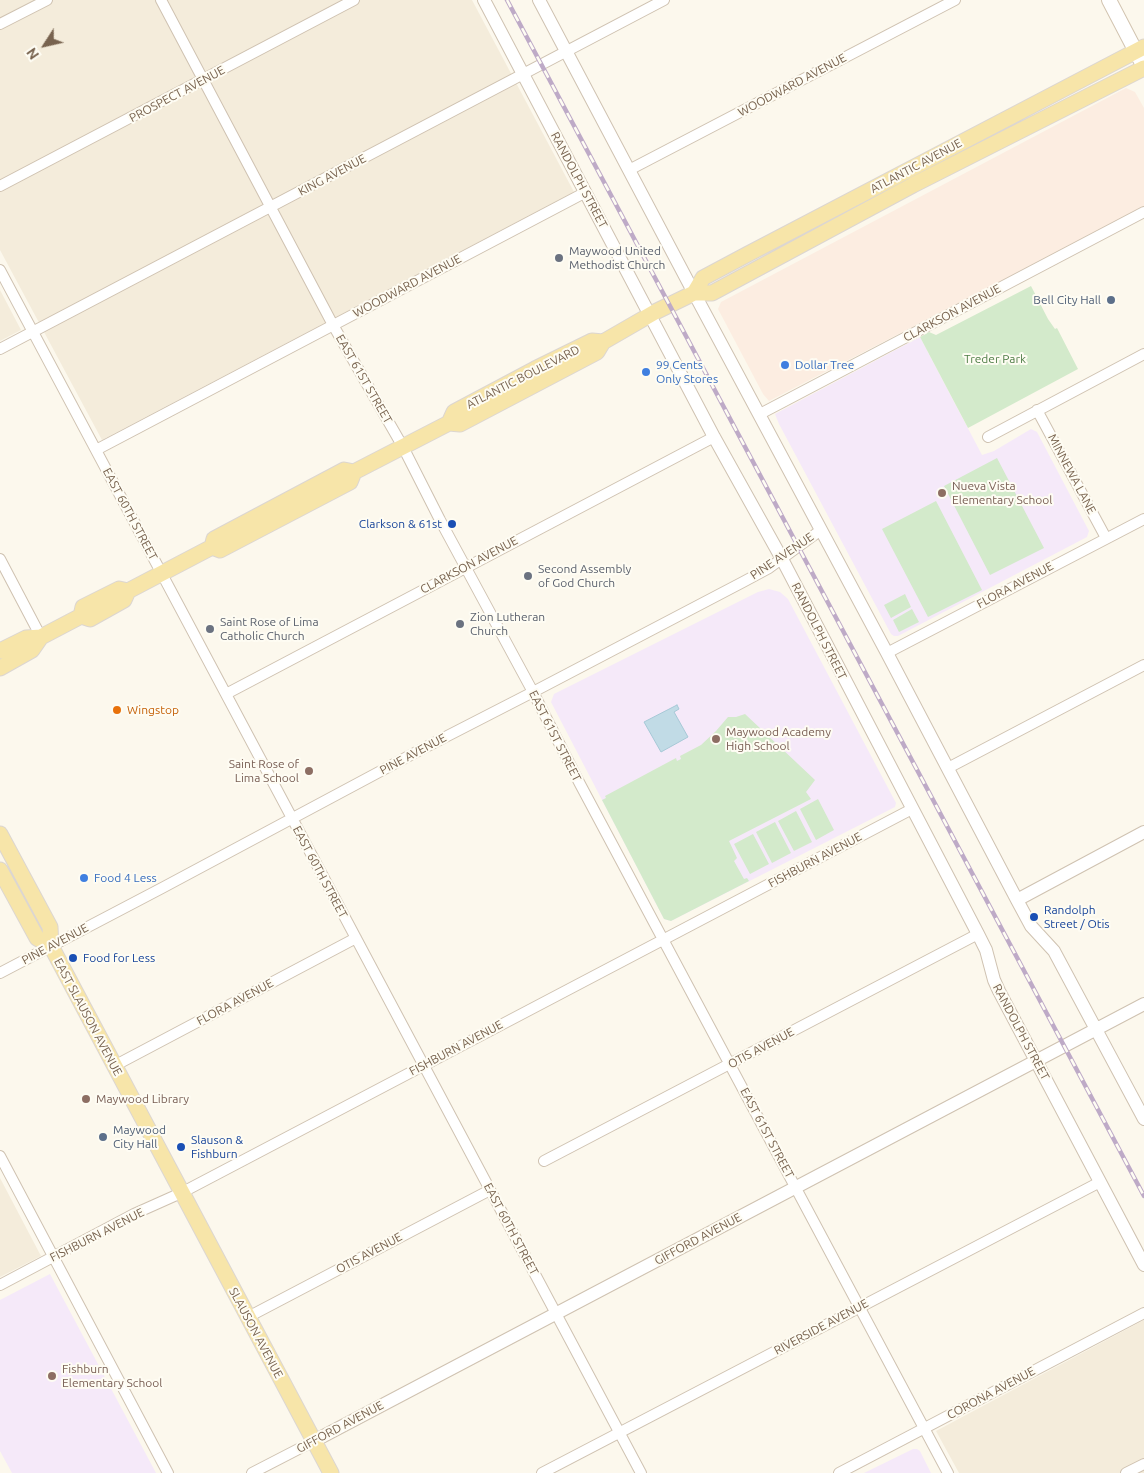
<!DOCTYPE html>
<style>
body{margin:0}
#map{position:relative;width:1144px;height:1473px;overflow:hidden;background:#fcf8ed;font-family:Ubuntu,sans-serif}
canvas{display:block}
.north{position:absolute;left:20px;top:20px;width:50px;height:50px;-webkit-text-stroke:4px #fefcf3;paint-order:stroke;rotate:235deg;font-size:14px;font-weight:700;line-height:20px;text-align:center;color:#78634f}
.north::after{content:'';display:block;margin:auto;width:18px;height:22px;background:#78634f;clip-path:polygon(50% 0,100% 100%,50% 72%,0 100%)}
</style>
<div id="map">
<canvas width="1144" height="1473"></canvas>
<div class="north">N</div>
</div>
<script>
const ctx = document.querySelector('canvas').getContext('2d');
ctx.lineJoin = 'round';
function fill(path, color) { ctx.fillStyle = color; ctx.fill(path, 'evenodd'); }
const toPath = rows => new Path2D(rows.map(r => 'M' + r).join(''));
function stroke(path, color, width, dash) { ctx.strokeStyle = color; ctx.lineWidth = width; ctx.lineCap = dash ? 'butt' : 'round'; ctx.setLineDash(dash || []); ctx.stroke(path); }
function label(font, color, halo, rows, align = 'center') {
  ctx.font = font + ' Ubuntu,sans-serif'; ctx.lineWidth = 4; ctx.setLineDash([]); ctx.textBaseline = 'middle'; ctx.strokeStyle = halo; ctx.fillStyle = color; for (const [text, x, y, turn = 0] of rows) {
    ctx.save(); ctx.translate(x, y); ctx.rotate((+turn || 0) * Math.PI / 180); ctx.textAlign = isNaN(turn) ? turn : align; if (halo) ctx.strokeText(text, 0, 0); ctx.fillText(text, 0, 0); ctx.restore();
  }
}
fill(toPath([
 [0,0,472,0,574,192,102,440,0,250],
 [0,290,21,330,0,341],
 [0,1178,41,1256,0,1277],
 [1144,1320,1144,1473,959,1473,936,1431]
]), '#f4ecdb');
fill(toPath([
 [1126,88,1135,92,1144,108,1144,207,769,401,763,394,718,309,721,302]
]), '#fcede1');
fill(toPath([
 [920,337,982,455,994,451,1031,429,1037,432,1089,531,1087,537,898,636,894,636,891,634,779,424,775,414],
 [769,589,780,592,788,599,896,803,895,807,671,921,664,919,551,702,554,694,758,592],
 [50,1274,156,1473,12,1473,0,1451,0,1300],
 [913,1449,917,1449,920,1451,931,1473,864,1473]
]), '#f5e9f9');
fill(toPath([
 [1031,286,1048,319,1055,329,1057,328,1078,369,968,428,920,337,929,332,936,335],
 [997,458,1044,548,990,575,944,486],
 [936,501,982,590,928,617,882,529],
 [905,594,911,607,891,618,884,605],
 [912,609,919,622,899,632,893,620],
 [745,714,815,780,806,792,811,799,729,841,737,858,734,861,744,879,747,878,749,881,671,921,664,919,602,800,606,798,605,796,676,758,677,761,681,759,680,756,701,745,716,731,728,717,736,717],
 [818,799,834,830,816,840,800,809],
 [796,811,812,842,794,851,778,821],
 [775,822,791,853,772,863,756,832],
 [753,834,769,864,750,874,734,844]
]), '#d3eacb');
const water = toPath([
 [677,705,679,709,674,712,688,737,661,752,644,722,677,705]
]);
fill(water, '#c1dbe6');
stroke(water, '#a7c9d7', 1);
const minor = toPath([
 [161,0,333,325,403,447,440,520,533,692,580,784,948,1473],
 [0,24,47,0],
 [629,170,955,0],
 [0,186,354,0],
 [0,270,641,1473],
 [0,349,664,0],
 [1037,410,1106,538],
 [760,414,1144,212],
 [988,437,1144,354],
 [96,450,586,192],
 [0,559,41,637],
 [887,653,1144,519],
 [226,694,714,437],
 [948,768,1144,665],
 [0,973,162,888,422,749,533,692,743,582,769,568,821,530],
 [114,1066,356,938],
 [0,1156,168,1473],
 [544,1161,978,934],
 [0,1285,134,1214,181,1193,912,809],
 [248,1317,490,1190],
 [252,1473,314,1441],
 [542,1473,1100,1182],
 [839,1473,1144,1313],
 [1126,1473,1144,1464]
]);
const tertiary = toPath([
 [484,0,714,437,782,559,978,934,986,950,994,980,999,991,1144,1265],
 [539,0,694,293,887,653,1017,900,1031,926,1054,951,1144,1119],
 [1017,900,1144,832],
 [314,1441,1144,1004]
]);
const secondary = toPath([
 [1109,0,1144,67]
]);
const primary = toPath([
 [694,293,703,278,748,254,1144,47],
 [449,423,454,412,535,369,592,341,603,342],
 [212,547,220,550,350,482,354,472,449,423,460,424,597,352,603,342,655,312,694,293,712,293,913,185,1144,68],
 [81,616,83,607,119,589,128,591],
 [0,651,26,638,41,637,81,616,90,619,124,600,128,591,212,547,214,539,344,470,354,472],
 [0,668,32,650,41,637],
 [0,834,50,927,51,946,331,1473],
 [0,870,37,938,51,946]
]);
stroke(minor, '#cfc2b1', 12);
stroke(tertiary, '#cfc2b1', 14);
stroke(secondary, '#d2c4b0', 16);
stroke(primary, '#dcd6d1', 17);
stroke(minor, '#fff', 10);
stroke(tertiary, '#fff', 12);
stroke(secondary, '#fff', 14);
stroke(primary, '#f7e5a9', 15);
const rail = toPath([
 [507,0,1144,1196]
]);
stroke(rail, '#beaac7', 4.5);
stroke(rail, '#fefcf3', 2.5, [8]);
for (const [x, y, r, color] of [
 [559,258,5,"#6b7280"],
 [1111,300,5,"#5c6f8a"],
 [785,365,5,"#3f7fe0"],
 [646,372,5,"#3f7fe0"],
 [942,493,5,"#8d6e63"],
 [452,524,5,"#1a4fb4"],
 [528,576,5,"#6b7280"],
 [460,624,5,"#6b7280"],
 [210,629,5,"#6b7280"],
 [117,710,5,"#e8710a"],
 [716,739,5,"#8d6e63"],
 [309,771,5,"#8d6e63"],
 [84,878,5,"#3f7fe0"],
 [1034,917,5,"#1a4fb4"],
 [73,958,5,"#1a4fb4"],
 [86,1099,5,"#8d6e63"],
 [103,1137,5,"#5c6f8a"],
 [181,1147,5,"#1a4fb4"],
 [52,1376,5,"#8d6e63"]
]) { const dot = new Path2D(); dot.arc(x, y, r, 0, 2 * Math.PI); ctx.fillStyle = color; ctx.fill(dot); stroke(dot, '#fefcf3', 2); }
label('12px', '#78634f', '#fefcf3', [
 ["WOODWARD AVENUE",792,85,-28],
 ["PROSPECT AVENUE",177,94,-28],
 ["ATLANTIC AVENUE",916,166,-28],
 ["KING AVENUE",332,175,-28],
 ["RANDOLPH STREET",579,180,62],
 ["WOODWARD AVENUE",407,286,-28],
 ["CLARKSON AVENUE",952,313,-28],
 ["ATLANTIC BOULEVARD",523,377,-27],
 ["EAST 61ST STREET",364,379,60],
 ["MINNEWA LANE",1072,474,62],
 ["EAST 60TH STREET",130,514,62],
 ["PINE AVENUE",782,556,-34],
 ["CLARKSON AVENUE",469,565,-28],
 ["FLORA AVENUE",1015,585,-28],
 ["RANDOLPH STREET",819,631,63],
 ["EAST 61ST STREET",555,736,63],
 ["PINE AVENUE",413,754,-28],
 ["FISHBURN AVENUE",815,860,-28],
 ["EAST 60TH STREET",320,872,62],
 ["PINE AVENUE",55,944,-28],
 ["FLORA AVENUE",235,1002,-28],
 ["EAST SLAUSON AVENUE",88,1017,62],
 ["RANDOLPH STREET",1021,1032,62],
 ["FISHBURN AVENUE",456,1048,-28],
 ["OTIS AVENUE",761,1048,-28],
 ["EAST 61ST STREET",767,1133,62],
 ["EAST 60TH STREET",511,1229,62],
 ["FISHBURN AVENUE",97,1235,-27],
 ["GIFFORD AVENUE",698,1239,-28],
 ["OTIS AVENUE",369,1253,-28],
 ["RIVERSIDE AVENUE",821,1327,-28],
 ["SLAUSON AVENUE",256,1333,62],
 ["CORONA AVENUE",991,1393,-28],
 ["GIFFORD AVENUE",340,1427,-28]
]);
label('12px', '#5b616d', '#fefcf3', [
 ["Maywood United",569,251],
 ["Methodist Church",569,265],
 ["Second Assembly",538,569],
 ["of God Church",538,583],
 ["Zion Lutheran",470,617],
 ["Church",470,631],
 ["Saint Rose of Lima",220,622],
 ["Catholic Church",220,636]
], 'left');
label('12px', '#4e5e75', '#fefcf3', [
 ["Bell City Hall",1101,300],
 ["Maywood",113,1130,"left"],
 ["City Hall",113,1144,"left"]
], 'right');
label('12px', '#4f7d47', '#fefcf3', [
 ["Treder Park",995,359]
]);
label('12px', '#366cbe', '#fefcf3', [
 ["99 Cents",656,365],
 ["Only Stores",656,379],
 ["Dollar Tree",795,365],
 ["Food 4 Less",94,878]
], 'left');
label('12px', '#785e54', '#fefcf3', [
 ["Nueva Vista",952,486],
 ["Elementary School",952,500],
 ["Maywood Academy",726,732],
 ["High School",726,746],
 ["Saint Rose of",299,764,"right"],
 ["Lima School",299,778,"right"],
 ["Maywood Library",96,1099],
 ["Fishburn",62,1369],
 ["Elementary School",62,1383]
], 'left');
label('12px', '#164399', '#fefcf3', [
 ["Clarkson & 61st",442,524,"right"],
 ["Randolph",1044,910],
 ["Street / Otis",1044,924],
 ["Food for Less",83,958],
 ["Slauson &",191,1140],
 ["Fishburn",191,1154]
], 'left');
label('12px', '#c56008', '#fefcf3', [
 ["Wingstop",127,710]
], 'left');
</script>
